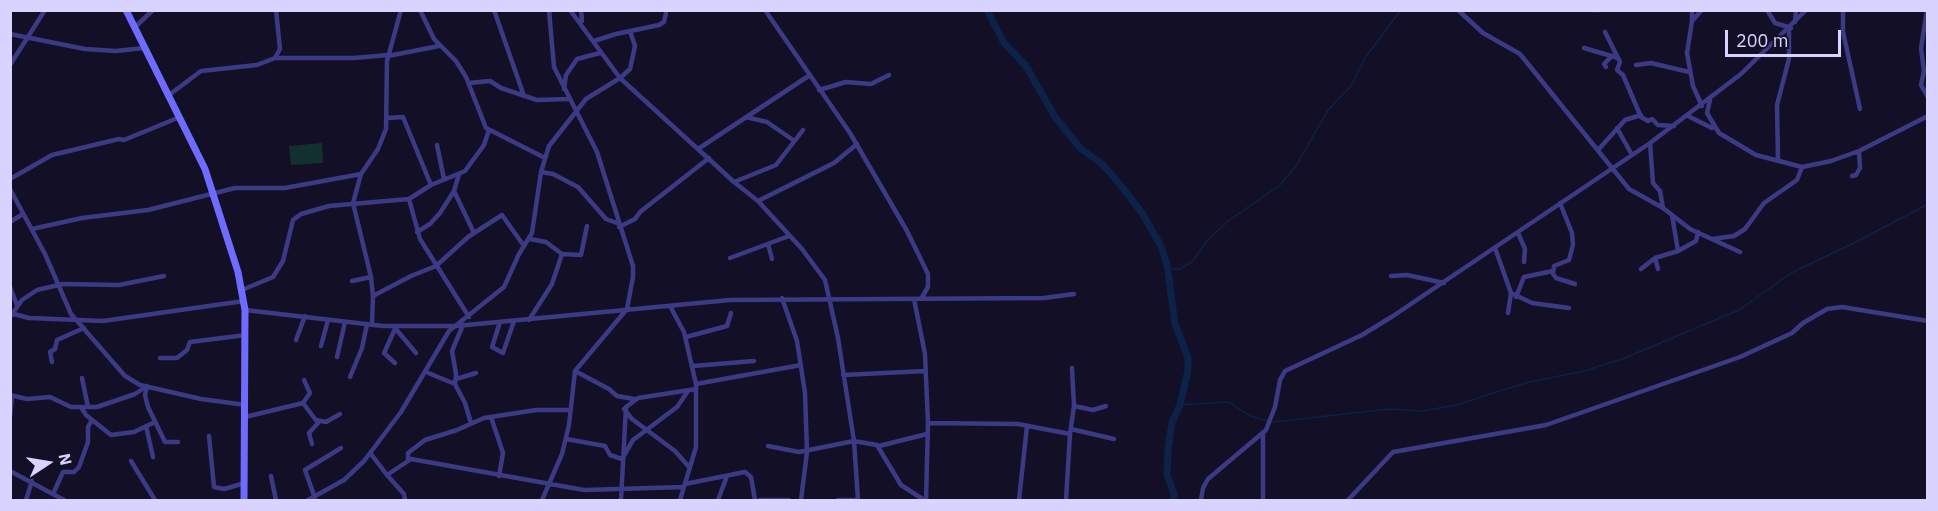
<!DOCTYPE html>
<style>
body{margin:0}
#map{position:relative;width:1938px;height:511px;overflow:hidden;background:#130f26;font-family:"IBM Plex Sans",sans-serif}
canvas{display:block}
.frame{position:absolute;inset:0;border:12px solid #d9d4ff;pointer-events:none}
.north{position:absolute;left:18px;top:433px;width:60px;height:60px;-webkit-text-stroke:4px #130f26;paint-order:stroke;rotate:78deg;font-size:16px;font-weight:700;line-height:24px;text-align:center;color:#d9d4ff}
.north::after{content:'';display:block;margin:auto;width:21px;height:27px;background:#d9d4ff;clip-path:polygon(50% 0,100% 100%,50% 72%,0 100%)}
.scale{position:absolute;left:1725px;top:30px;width:116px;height:27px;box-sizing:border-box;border:3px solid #d9d4ff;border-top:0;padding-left:8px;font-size:18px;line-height:21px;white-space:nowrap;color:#d9d4ff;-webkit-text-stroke:4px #130f26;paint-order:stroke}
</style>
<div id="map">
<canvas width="1938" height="511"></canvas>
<div class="frame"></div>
<div class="north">N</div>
<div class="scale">200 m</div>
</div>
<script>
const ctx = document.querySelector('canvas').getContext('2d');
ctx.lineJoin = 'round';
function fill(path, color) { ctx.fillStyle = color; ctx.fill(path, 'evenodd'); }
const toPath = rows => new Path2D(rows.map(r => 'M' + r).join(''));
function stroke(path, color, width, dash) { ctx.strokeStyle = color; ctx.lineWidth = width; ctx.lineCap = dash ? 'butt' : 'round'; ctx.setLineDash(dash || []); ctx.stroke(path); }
fill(toPath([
 [322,143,323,163,291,165,289,146]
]), '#12302f');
stroke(toPath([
 [1167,269,1180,269,1193,261,1206,242,1228,221,1279,186,1296,166,1328,110,1351,86,1365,58,1401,10],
 [1180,405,1229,402,1250,416,1267,421],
 [1273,422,1389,409,1423,411,1456,405,1525,383,1584,371,1622,359,1739,310,1791,273,1856,242,1928,204]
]), '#0c2248', 1.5);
stroke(toPath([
 [987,10,1004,43,1026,66,1055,117,1081,149,1101,163,1119,183,1142,213,1161,246,1167,264,1175,324,1188,358,1188,370,1180,405,1172,422,1168,450,1167,475,1174,494,1173,500]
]), '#0c2248', 7);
stroke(toPath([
 [420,10,434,39,456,61,466,77,486,128,545,158],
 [494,10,524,96],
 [570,10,620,78,734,182,758,201,802,249,825,280,838,338,854,441,858,500],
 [581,10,582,21],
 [765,10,850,133,907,231,928,274,928,287,921,299],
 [1458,10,1483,33,1520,54,1629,189,1663,208,1690,229,1740,252],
 [1591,10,1598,10],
 [1767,10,1775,23,1791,28],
 [1843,10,1843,32,1860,109],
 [1927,10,1921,48,1924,71,1921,85,1928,97],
 [1692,21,1692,10],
 [1795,22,1796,10],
 [134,28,153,10],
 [1605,32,1620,62,1617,70,1623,75,1641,117,1648,121,1652,119,1658,125,1674,126],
 [10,34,85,49,116,51,144,48],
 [594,41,616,34,659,25,664,22,666,13],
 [1584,48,1618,58],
 [388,56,439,46],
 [275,58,354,58,388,55],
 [10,65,45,10],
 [1636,65,1651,63,1689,72],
 [1606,67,1604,64,1612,56],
 [469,83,490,81,501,88,537,100,568,99],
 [564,89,566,75,577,59,600,53],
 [819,90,846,82,871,84,889,75],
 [169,95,201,71,257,65,275,58,280,49,276,10],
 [1710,100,1707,113,1719,133,1756,155,1802,167,1831,161,1859,151,1928,116],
 [1702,106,1693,86,1687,53,1692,21,1702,10],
 [1688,116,1712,128],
 [746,117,767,122,793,140],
 [388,118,403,117,431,185],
 [1617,128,1632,155],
 [1650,143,1653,183,1660,191,1663,208],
 [437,145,444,179],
 [698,149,810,75],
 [1598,150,1625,120,1641,115],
 [1778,160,1777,105,1789,59,1789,30],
 [541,172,553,174,578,187,606,219,617,223],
 [1852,176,1856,175,1860,168,1859,151],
 [10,179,52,155,119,139,124,140,180,117],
 [734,182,776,165,803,130],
 [10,189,45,254,71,314,125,376,140,385,201,399,246,405],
 [454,191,474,233],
 [409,199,420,239,469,317],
 [758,201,834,163,857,144],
 [1560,203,1572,233,1573,245,1569,260,1554,266,1553,274,1556,278,1575,284],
 [10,222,23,214],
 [619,227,635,219,640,212,709,158],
 [32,229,82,218,148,210,235,188,285,188,361,174],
 [417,232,430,224,440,213,454,191,459,174],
 [1518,233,1525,249,1524,262],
 [1712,239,1734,236,1745,229,1764,203,1797,180,1802,167],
 [768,244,772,259],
 [1495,248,1511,293,1532,303,1569,308],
 [1678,251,1696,241,1698,232],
 [562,254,581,255,587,226],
 [730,258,789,236],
 [1641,269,1655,258],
 [1658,269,1655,258,1678,251,1672,215],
 [1391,276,1407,275,1444,283],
 [352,281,371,277],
 [10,287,17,305],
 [242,290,273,277,283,261,293,220,301,214,329,206,409,199,431,185,465,171,484,145,489,130],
 [373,296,411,276,436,266,468,237,502,215,524,246],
 [1516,297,1524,277,1553,271],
 [782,298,797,341,805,393,807,452,801,500],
 [914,299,925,354,928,423,926,500],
 [670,306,684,332,696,384,696,447,680,500],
 [245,310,383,326,456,326,730,300,1044,298,1074,294],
 [10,313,29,318,103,321,244,301],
 [1508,313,1511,293],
 [10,317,22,300,37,290,63,284,119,285,164,276],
 [529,320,552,284,562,254,546,242,530,239],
 [500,322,492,347,503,353,514,321],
 [372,325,373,296,371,277,353,203,361,174,378,149,386,129,387,61,401,10],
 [395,328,416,353],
 [395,329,384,353,395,363],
 [686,337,727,326,731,313],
 [296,340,305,316],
 [321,346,328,320],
 [337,357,345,322],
 [160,358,177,358,187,350,190,342,246,335],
 [52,362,50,352,55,349,57,340,84,328],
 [693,366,754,361],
 [575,371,609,389,617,396,634,399],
 [426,372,455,384,465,403,471,423],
 [843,375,925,371],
 [350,377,362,348,367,324],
 [82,378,88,407],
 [456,379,476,373],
 [455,384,456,374,452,351,463,325],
 [696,384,801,365],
 [147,386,145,395,148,407,165,442,178,442],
 [10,395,27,399,50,397,71,407,97,407,135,394,147,386],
 [303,403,318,423,309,433,312,444],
 [1074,406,1093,410,1106,406],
 [81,407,86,415,111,435,134,432,155,422],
 [624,409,632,419,675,451,690,468],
 [10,417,12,396],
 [245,417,303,403,310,393,304,380],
 [491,417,503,453,499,476],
 [316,420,326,422,340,414],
 [928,423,1018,424,1070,434],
 [146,426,153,457],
 [1071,429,1114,439],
 [209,436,214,487,224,489,245,483],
 [566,439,605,446,610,455,622,459,633,440,677,407,688,391],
 [768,446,799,452,854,441,877,445,901,485,924,500],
 [879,446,927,434],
 [371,454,387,475,411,459,584,490,684,487],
 [408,459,408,453,425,440,457,430,484,418,536,410,571,410],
 [131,461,155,500],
 [10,471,64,500],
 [387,475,404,494,405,500],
 [271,476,276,500],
 [685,484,745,472,751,477,755,500],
 [53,494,63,472,74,472,79,467,88,442,88,427,92,420],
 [315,498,305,470,341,448],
 [26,500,32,481],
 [308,500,344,480,364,461,401,412,449,331,504,287,519,254,532,233,541,172,549,146,586,99,620,78,630,69,635,46,630,31],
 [542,500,562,454,569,425,575,371,627,309,633,277,633,266,597,152,554,67,549,10],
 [621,500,626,407,638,398,696,389],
 [718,500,727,476],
 [760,500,789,500],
 [838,500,858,500],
 [1019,500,1027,426],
 [1066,500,1070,434,1074,406,1072,368],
 [1201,500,1203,488,1208,479,1266,430,1275,407,1280,380,1285,371,1362,335,1393,316,1650,143,1741,74,1806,10],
 [1263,500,1263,433],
 [1348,500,1393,452,1546,425,1740,357,1792,333,1803,323,1827,309,1842,307,1928,321]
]), '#3d3a85', 4.5);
stroke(toPath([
 [126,10,205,169,238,272,245,310,244,500]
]), '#6f6bff', 7);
</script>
